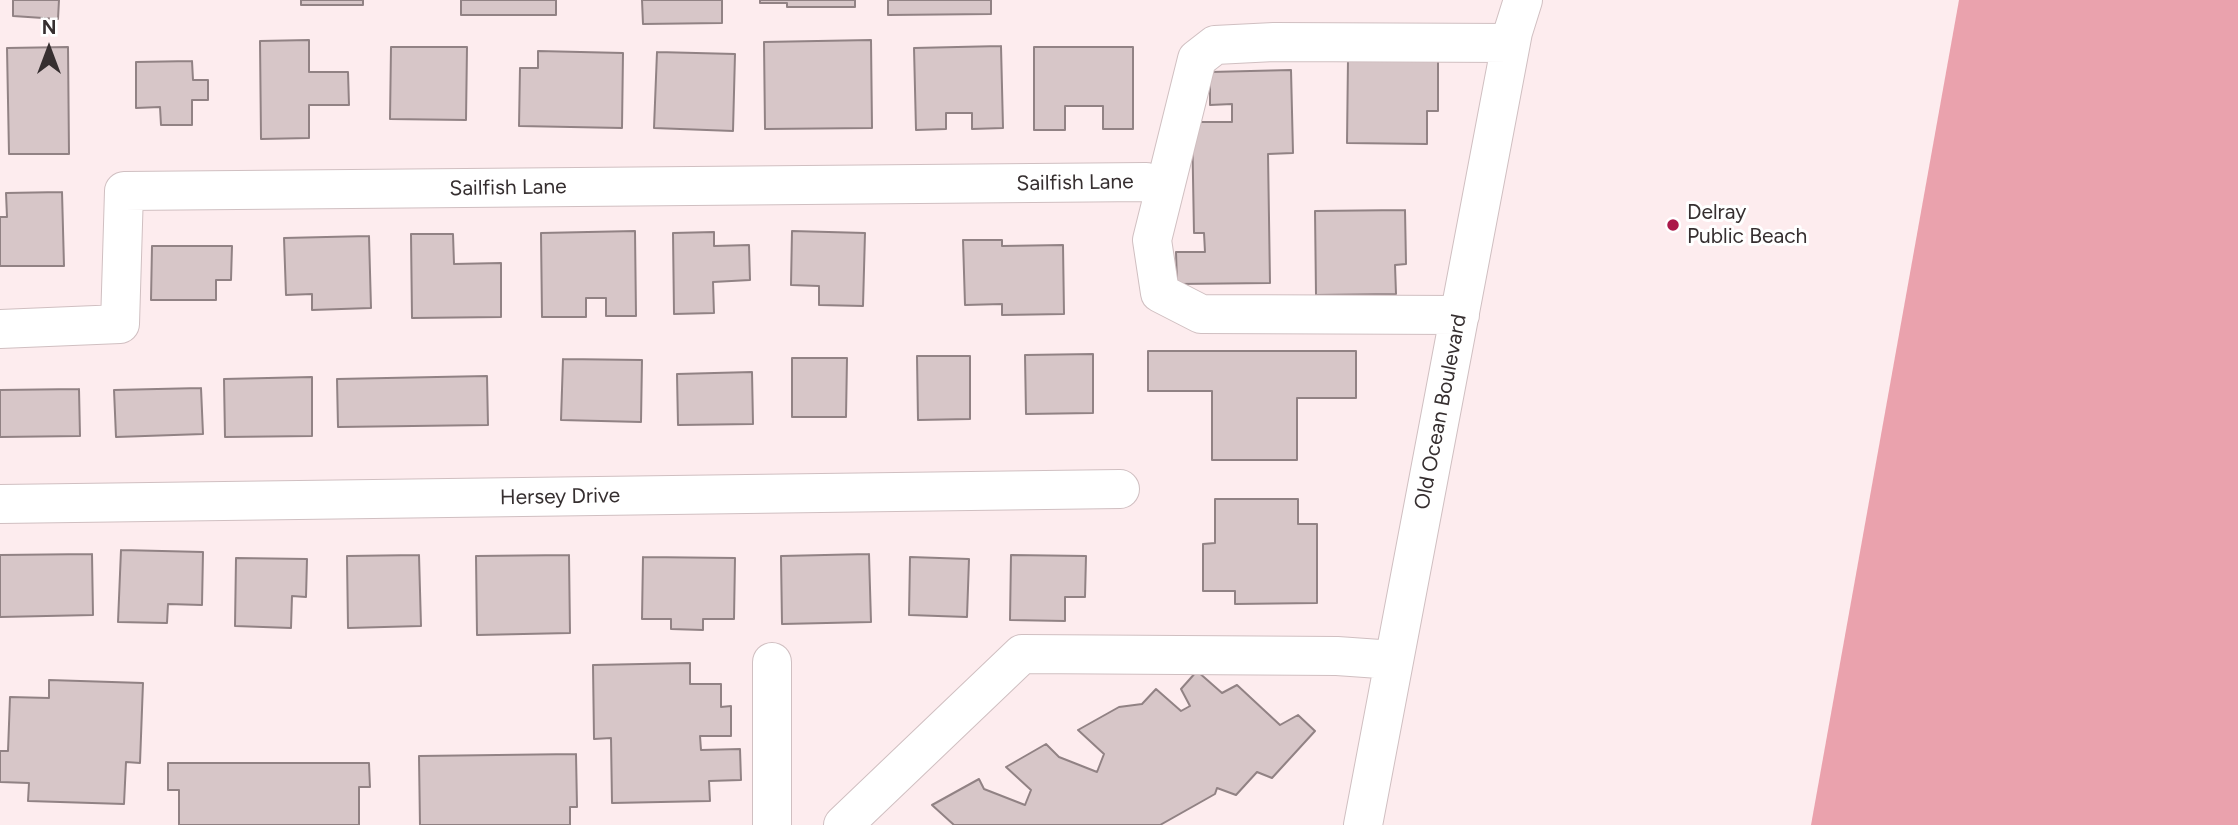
<!DOCTYPE html>
<style>
body{margin:0}
#map{position:relative;width:2238px;height:825px;overflow:hidden;background:#fdecee;font-family:Figtree,sans-serif}
canvas{display:block}
.north{position:absolute;left:14px;top:14px;width:70px;height:70px;-webkit-text-stroke:5px #fff;paint-order:stroke;rotate:0deg;font-size:19px;font-weight:700;line-height:28px;text-align:center;color:#362f30}
.north::after{content:'';display:block;margin:auto;width:24px;height:32px;background:#362f30;clip-path:polygon(50% 0,100% 100%,50% 72%,0 100%)}
</style>
<div id="map">
<canvas width="2238" height="825"></canvas>
<div class="north">N</div>
</div>
<script>
const ctx = document.querySelector('canvas').getContext('2d');
ctx.lineJoin = 'round';
function fill(path, color) { ctx.fillStyle = color; ctx.fill(path, 'evenodd'); }
const toPath = rows => new Path2D(rows.map(r => 'M' + r).join(''));
function stroke(path, color, width, dash) { ctx.strokeStyle = color; ctx.lineWidth = width; ctx.lineCap = dash ? 'butt' : 'round'; ctx.setLineDash(dash || []); ctx.stroke(path); }
function label(font, color, halo, rows, align = 'center') {
  ctx.font = font + ' Figtree,sans-serif'; ctx.lineWidth = 6; ctx.setLineDash([]); ctx.textBaseline = 'middle'; ctx.strokeStyle = halo; ctx.fillStyle = color; for (const [text, x, y, turn = 0] of rows) {
    ctx.save(); ctx.translate(x, y); ctx.rotate((+turn || 0) * Math.PI / 180); ctx.textAlign = isNaN(turn) ? turn : align; if (halo) ctx.strokeText(text, 0, 0); ctx.fillText(text, 0, 0); ctx.restore();
  }
}
fill(toPath([
 [1959,0,2238,0,2238,825,1811,825]
]), '#eaa2ad');
const building = toPath([
 [13,0,59,0,58,19,13,16,13,0],
 [301,0,363,0,363,5,301,5,301,0],
 [461,0,556,0,556,15,461,15,461,0],
 [642,0,722,0,722,23,643,24,642,0],
 [760,0,855,0,855,7,787,7,787,3,760,3,760,0],
 [888,0,991,0,991,14,888,15,888,0],
 [309,40,309,72,348,72,349,105,309,105,309,138,261,139,260,41,309,40],
 [871,40,872,128,765,129,764,42,871,40],
 [1001,46,1003,128,972,129,972,113,946,113,946,129,916,130,914,48,1001,46],
 [68,47,69,154,9,154,7,48,68,47],
 [391,47,467,47,466,120,390,119,391,47],
 [1034,47,1133,47,1133,129,1103,129,1103,106,1065,106,1065,130,1034,130,1034,47],
 [538,51,623,53,622,128,519,126,520,68,538,68,538,51],
 [657,52,735,54,733,131,654,128,657,52],
 [1348,59,1438,60,1438,111,1427,111,1427,144,1347,143,1348,59],
 [192,61,193,80,208,80,208,100,192,100,192,125,161,125,160,107,136,108,136,62,192,61],
 [1291,70,1293,153,1268,154,1270,283,1177,284,1176,252,1205,252,1204,233,1194,233,1192,122,1232,122,1232,104,1210,105,1210,72,1291,70],
 [62,192,64,266,0,266,0,217,7,217,6,193,62,192],
 [1405,210,1406,264,1395,265,1396,294,1316,295,1315,211,1405,210],
 [635,231,636,316,606,316,606,298,586,298,586,317,542,317,541,233,635,231],
 [792,231,865,233,863,306,819,305,819,286,791,285,792,231],
 [714,232,714,246,749,245,750,280,713,282,714,313,674,314,673,233,714,232],
 [411,234,453,234,454,264,501,263,501,317,412,318,411,234],
 [369,236,371,308,312,310,312,294,286,295,284,238,369,236],
 [963,240,1002,240,1002,246,1063,245,1064,314,1002,315,1002,304,965,305,963,240],
 [152,246,232,246,231,280,216,280,216,300,151,300,152,246],
 [1148,351,1356,351,1356,398,1297,398,1297,460,1212,460,1212,391,1148,391,1148,351],
 [1093,354,1093,413,1026,414,1025,355,1093,354],
 [917,356,970,356,970,419,918,420,917,356],
 [792,358,847,358,846,417,792,417,792,358],
 [563,359,642,360,641,422,561,420,563,359],
 [752,372,753,424,678,425,677,374,752,372],
 [487,376,488,425,338,427,337,379,487,376],
 [312,377,312,436,225,437,224,379,312,377],
 [201,388,203,434,116,437,114,390,201,388],
 [79,389,80,436,0,437,0,390,79,389],
 [1215,499,1298,499,1298,524,1317,524,1317,603,1235,604,1235,591,1203,591,1203,544,1215,543,1215,499],
 [121,550,203,552,202,605,168,604,167,623,118,622,121,550],
 [92,554,93,615,0,617,0,555,92,554],
 [869,554,871,622,782,624,781,556,869,554],
 [419,555,421,626,348,628,347,556,419,555],
 [569,555,570,633,477,635,476,556,569,555],
 [1011,555,1086,556,1085,597,1065,597,1065,621,1010,620,1011,555],
 [643,557,735,558,734,619,703,619,703,630,671,629,671,619,642,619,643,557],
 [910,557,969,559,967,617,909,615,910,557],
 [236,558,307,559,306,597,292,596,291,628,235,626,236,558],
 [690,663,690,684,721,684,721,707,731,706,731,736,700,736,701,750,740,749,741,780,709,781,710,801,612,803,611,738,594,739,593,665,690,663],
 [1197,671,1222,693,1237,685,1280,725,1298,715,1315,731,1272,778,1257,772,1236,795,1217,788,1215,794,1160,825,954,825,932,805,979,779,984,789,1025,805,1031,790,1006,767,1046,744,1059,757,1097,772,1104,754,1078,730,1119,707,1142,704,1156,689,1181,711,1190,706,1181,689,1197,671],
 [49,680,143,683,140,763,126,762,124,804,28,801,29,783,0,782,0,751,8,751,10,697,49,698,49,680],
 [576,754,577,807,570,807,570,825,420,825,419,756,576,754],
 [168,763,369,763,370,787,359,787,359,825,179,825,179,790,168,790,168,763]
]);
fill(building, '#d7c6c8');
stroke(building, '#918284', 2);
const minor = toPath([
 [1460,315,1201,314,1160,293,1152,240,1197,59,1215,45,1274,42,1511,43],
 [0,329,120,324,124,191,1146,182],
 [0,504,1120,489],
 [772,662,772,825],
 [843,825,1022,654,1337,656,1394,660],
 [1363,825,1513,32,1523,0]
]);
stroke(minor, '#d0bfc1', 40);
stroke(minor, '#fff', 38);
for (const [x, y, r, color] of [
 [1673,225,7,"#ab1849"]
]) { const dot = new Path2D(); dot.arc(x, y, r, 0, 2 * Math.PI); ctx.fillStyle = color; ctx.fill(dot); stroke(dot, '#fff', 2.5); }
label('21px', '#362f30', '#fff', [
 ["Sailfish Lane",1075,183,-1],
 ["Sailfish Lane",508,188,-1],
 ["Old Ocean Boulevard",1441,412,-79],
 ["Hersey Drive",560,497,-1]
]);
label('21px', '#362f30', '#fff', [
 ["Delray",1687,213],
 ["Public Beach",1687,237]
], 'left');
</script>
